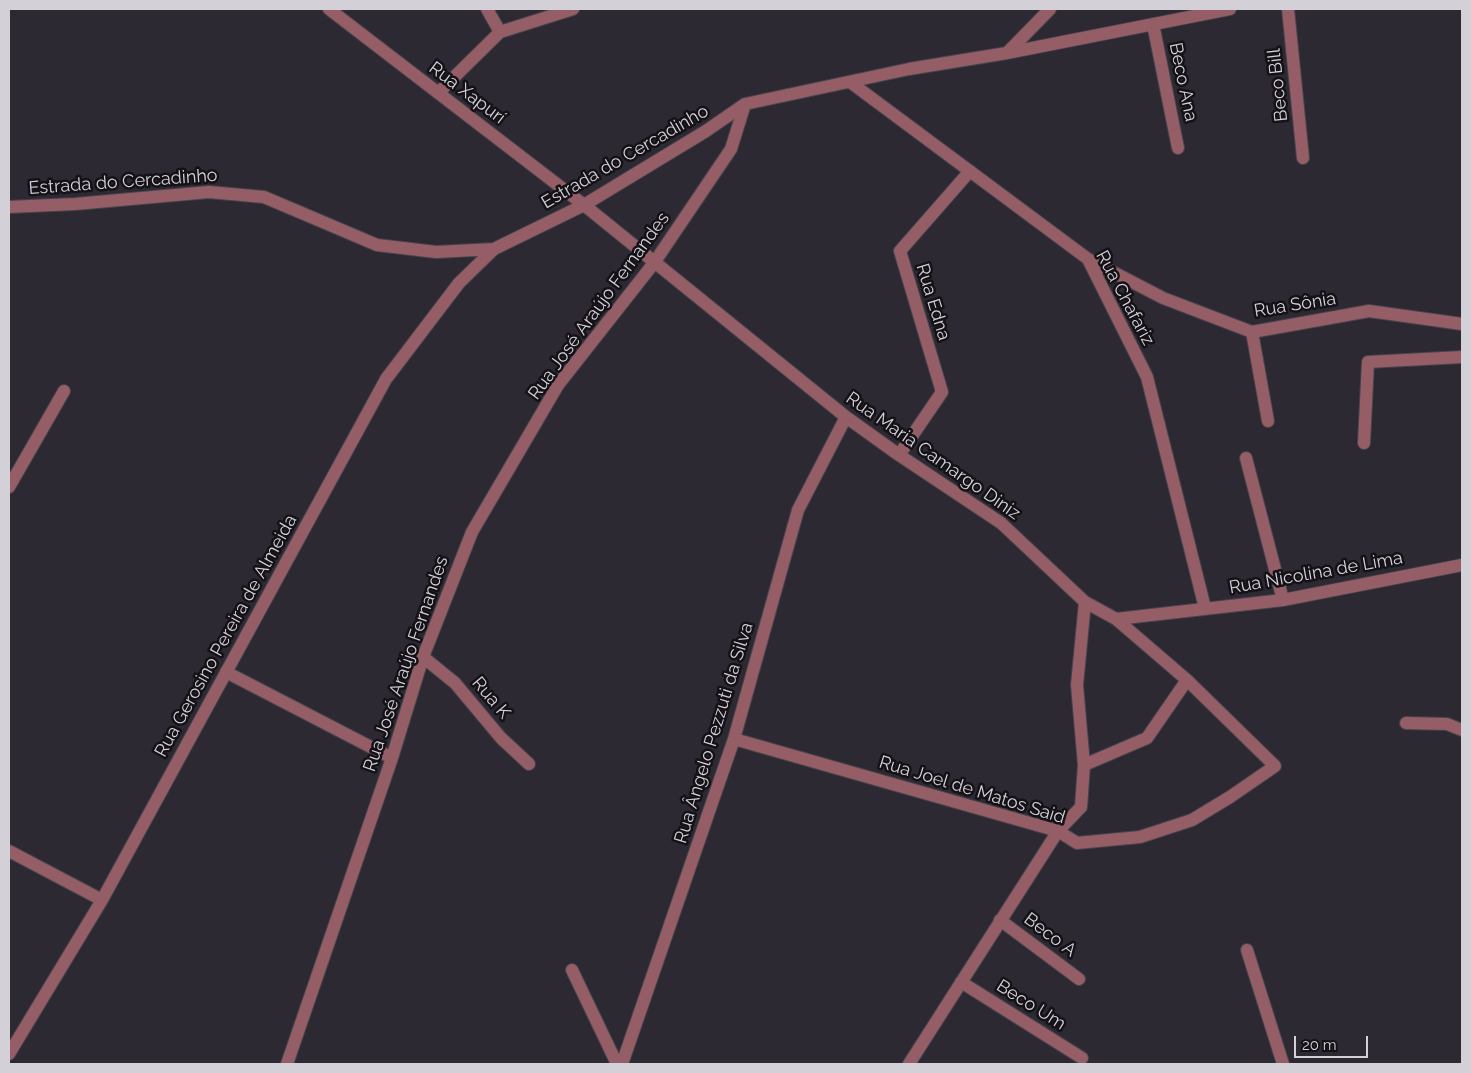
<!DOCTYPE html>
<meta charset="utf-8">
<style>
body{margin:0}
#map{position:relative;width:1471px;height:1073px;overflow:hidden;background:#2c2932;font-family:Raleway,sans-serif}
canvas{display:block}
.frame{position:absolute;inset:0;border:10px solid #d3d1d7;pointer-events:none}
.scale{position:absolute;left:1294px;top:1036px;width:74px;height:22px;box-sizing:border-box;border:2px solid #d3d1d7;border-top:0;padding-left:6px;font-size:15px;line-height:18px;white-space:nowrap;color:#d3d1d7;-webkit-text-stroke:4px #141217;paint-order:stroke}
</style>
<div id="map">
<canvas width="1471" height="1073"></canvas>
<div class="frame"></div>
<div class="scale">20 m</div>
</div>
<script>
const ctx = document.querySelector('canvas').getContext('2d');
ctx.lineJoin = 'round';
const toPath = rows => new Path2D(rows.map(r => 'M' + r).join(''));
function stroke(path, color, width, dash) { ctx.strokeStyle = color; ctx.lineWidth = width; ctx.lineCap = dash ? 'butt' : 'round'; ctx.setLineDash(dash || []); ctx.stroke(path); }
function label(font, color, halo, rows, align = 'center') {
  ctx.font = font + ' Raleway,sans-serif'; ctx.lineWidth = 5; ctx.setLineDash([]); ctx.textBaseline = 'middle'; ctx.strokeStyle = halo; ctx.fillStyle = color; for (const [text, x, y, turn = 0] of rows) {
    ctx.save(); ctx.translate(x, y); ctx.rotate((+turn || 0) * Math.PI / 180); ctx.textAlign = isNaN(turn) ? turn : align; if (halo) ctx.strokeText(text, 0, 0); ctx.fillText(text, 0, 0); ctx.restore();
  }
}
const minor = toPath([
 [329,9,584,205,846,417,899,455,1001,523,1085,602,1116,619,1187,680,1275,766,1230,797,1192,820,1140,837,1077,843,1058,831,734,739],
 [487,9,500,32],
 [1288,9,1303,158],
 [1153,24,1178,148],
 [1007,53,1050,9],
 [850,82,1088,259,1147,377,1205,608],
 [438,93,500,32,573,9],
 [9,207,75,204,209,192,264,197,377,245,436,252,494,249,584,205,706,131,745,104,909,69,1007,53,1230,9],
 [1088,259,1163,298,1252,332,1369,311,1462,324],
 [1252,332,1268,421],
 [1364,443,1368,362,1462,357],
 [899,455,942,392,900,251,970,171],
 [1246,458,1283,600],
 [9,487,64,391],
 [1116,619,1283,600,1462,565],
 [423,657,455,683,501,738,529,764],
 [226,672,392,758],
 [1406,723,1447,724,1462,730],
 [1084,765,1147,738,1187,680],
 [9,851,102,900],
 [1000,920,1079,979],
 [1247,950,1283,1064],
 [572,970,617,1064],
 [961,982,1082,1058],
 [9,1054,102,900,386,379,459,283,494,249],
 [287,1064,392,758,423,657,472,532,558,385,654,263,731,149,745,104],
 [622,1064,734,739,798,510,846,417],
 [909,1064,1058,831,1081,807,1084,765,1077,685,1085,602]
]);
stroke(minor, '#47444c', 14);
stroke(minor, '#955e66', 12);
label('18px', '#d3d1d7', '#141217', [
 ["Beco Ana",1183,82,78],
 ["Beco Bill",1278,85,-96],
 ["Rua Xapurí",467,93,37],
 ["Estrada do Cercadinho",625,157,-30],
 ["Estrada do Cercadinho",123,182,-4],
 ["Rua Chafariz",1125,298,62],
 ["Rua Edna",933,302,73],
 ["Rua Sônia",1295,305,-9],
 ["Rua José Araújo Fernandes",599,306,-54],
 ["Rua Maria Camargo Diniz",933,456,35],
 ["Rua Nicolina de Lima",1316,573,-10],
 ["Rua Gerosino Pereira de Almeida",226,636,-61],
 ["Rua José Araújo Fernandes",406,664,-71],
 ["Rua K",491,698,50],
 ["Rua Ângelo Pezzuti da Silva",714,733,-73],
 ["Rua Joel de Matos Said",972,790,17],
 ["Beco A",1050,935,37],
 ["Beco Um",1031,1005,32]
]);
</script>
